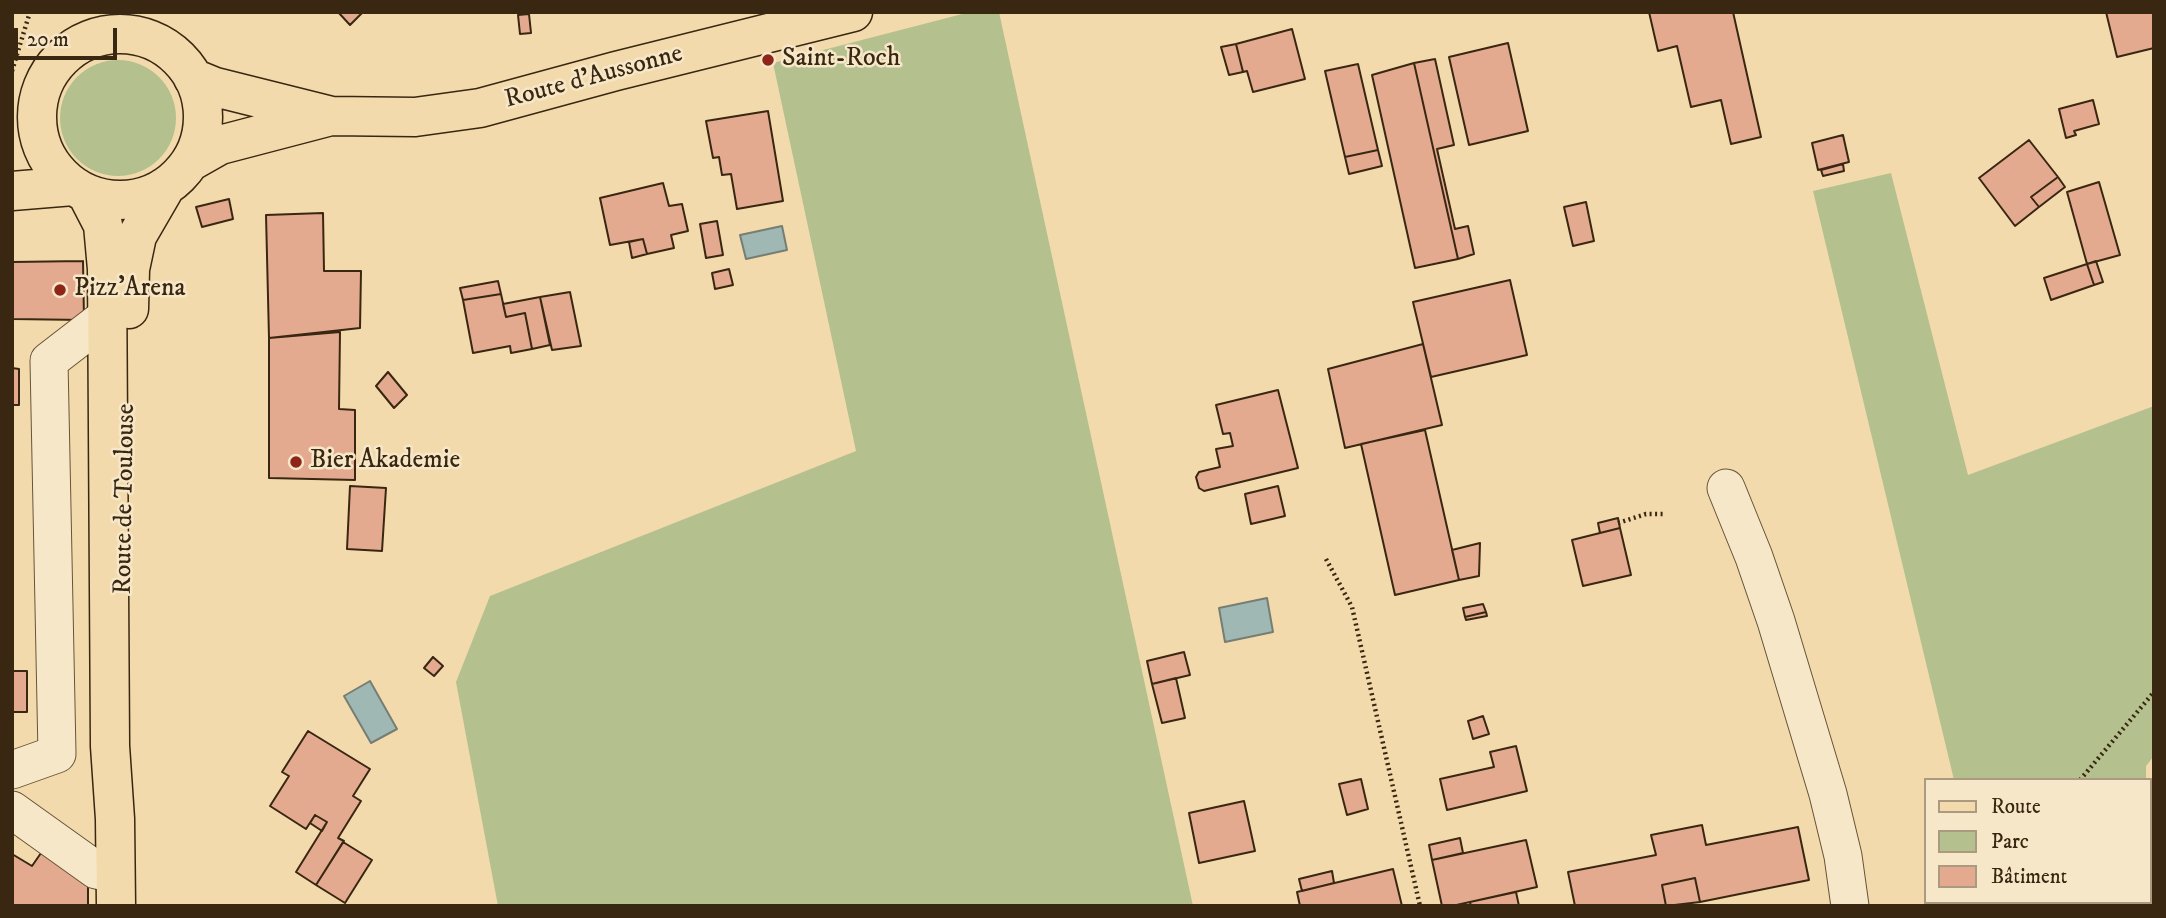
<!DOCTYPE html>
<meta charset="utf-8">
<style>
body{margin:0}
#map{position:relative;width:2166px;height:918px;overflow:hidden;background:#f2daac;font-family:"IM FELL DW Pica",serif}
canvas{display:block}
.frame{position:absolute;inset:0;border:14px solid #392711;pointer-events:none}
.legend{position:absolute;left:1924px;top:778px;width:228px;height:126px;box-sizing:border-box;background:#f7e7c9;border:2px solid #ab9a7f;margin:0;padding:9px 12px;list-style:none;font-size:21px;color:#392711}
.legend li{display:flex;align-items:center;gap:14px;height:35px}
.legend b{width:35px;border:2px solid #ab9a7f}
.scale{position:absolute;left:14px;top:28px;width:103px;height:32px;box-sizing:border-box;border:4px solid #392711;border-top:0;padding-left:9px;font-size:21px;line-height:24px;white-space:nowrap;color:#392711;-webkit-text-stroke:5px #f7e7c9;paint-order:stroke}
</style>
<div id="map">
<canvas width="2166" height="918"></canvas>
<div class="frame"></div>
<ul class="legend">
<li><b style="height:9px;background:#f2daac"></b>Route</li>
<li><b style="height:19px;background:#b4c18e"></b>Parc</li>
<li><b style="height:19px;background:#e3aa90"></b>Bâtiment</li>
</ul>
<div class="scale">20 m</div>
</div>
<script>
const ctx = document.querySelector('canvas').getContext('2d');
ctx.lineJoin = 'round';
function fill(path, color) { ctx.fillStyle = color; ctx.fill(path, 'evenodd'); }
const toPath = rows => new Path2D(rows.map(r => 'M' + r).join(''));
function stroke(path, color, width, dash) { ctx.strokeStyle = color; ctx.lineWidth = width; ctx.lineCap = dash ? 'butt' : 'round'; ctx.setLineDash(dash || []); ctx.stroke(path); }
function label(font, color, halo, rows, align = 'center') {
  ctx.font = font + ' "IM FELL DW Pica",serif'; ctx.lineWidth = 5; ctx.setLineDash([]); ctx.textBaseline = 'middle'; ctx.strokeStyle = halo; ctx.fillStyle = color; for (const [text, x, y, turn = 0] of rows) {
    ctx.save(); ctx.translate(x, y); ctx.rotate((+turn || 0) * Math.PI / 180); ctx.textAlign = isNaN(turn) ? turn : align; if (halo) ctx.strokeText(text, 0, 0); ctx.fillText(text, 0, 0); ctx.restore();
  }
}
fill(toPath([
 [970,12,999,12,1193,906,498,906,456,682,490,596,856,451,773,63],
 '60 118a58 58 0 1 1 116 0a58 58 0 1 1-116 0Z',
 [1891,173,1968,475,2154,406,2154,756,2146,766,2146,780,1954,780,1813,191],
 [2154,860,2154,906,2032,906,2048,902,2150,902,2150,861]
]), '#b4c18e');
const water = toPath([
 [782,226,787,250,746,259,740,235,782,226],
 [1267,598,1273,632,1225,642,1219,608,1267,598],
 [370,681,397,729,371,743,344,696,370,681]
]);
fill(water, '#9fb8b4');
stroke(water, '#767e73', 2);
const building = toPath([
 [338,12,363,12,350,25,338,12],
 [1649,12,1733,12,1761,137,1731,144,1721,100,1691,107,1677,46,1658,51,1649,12],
 [2106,12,2154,12,2154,48,2117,57,2106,12],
 [529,14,531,33,520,34,518,15,529,14],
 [1292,29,1305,79,1253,92,1247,71,1243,72,1236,44,1292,29],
 [1508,43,1528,131,1469,145,1449,57,1508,43],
 [1236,44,1243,72,1229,75,1221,47,1236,44],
 [1435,59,1454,145,1437,149,1455,229,1468,226,1474,254,1458,259,1414,63,1435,59],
 [1414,63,1458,259,1415,268,1372,75,1414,63],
 [1358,64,1378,150,1345,157,1325,71,1358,64],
 [2093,100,2099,124,2074,131,2076,135,2066,138,2059,109,2093,100],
 [768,111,783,201,737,209,731,174,722,175,719,157,713,158,706,121,768,111],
 [1843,135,1849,162,1818,170,1812,143,1843,135],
 [2029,140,2058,177,2031,197,2039,207,2015,226,1979,178,2029,140],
 [1378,150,1382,166,1349,174,1345,157,1378,150],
 [1843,164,1844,171,1823,176,1821,170,1843,164],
 [2058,177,2065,187,2039,207,2031,197,2058,177],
 [2099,182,2120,255,2087,264,2067,192,2099,182],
 [663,183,669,206,682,204,688,231,671,235,674,248,647,254,643,239,610,245,600,198,663,183],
 [229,199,233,219,202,227,196,207,229,199],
 [1586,202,1594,241,1573,246,1564,207,1586,202],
 [323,213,324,271,361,271,360,328,269,338,266,215,323,213],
 [717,221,723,255,706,258,700,224,717,221],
 [643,239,647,254,632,258,629,242,643,239],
 [83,261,84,320,12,319,12,262,83,261],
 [2096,261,2103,282,2094,285,2087,264,2096,261],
 [2087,264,2094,285,2051,300,2044,278,2087,264],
 [729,269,733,285,715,289,712,273,729,269],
 [1510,280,1527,355,1431,377,1413,302,1510,280],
 [498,281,501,294,463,300,460,288,498,281],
 [570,292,581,346,552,350,540,297,570,292],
 [501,294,506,317,525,313,532,349,511,353,510,346,473,353,463,300,501,294],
 [540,297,550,345,532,349,525,313,506,317,503,304,540,297],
 [340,332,339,409,355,410,355,480,269,478,269,338,340,332],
 [1423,344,1442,425,1345,448,1328,369,1423,344],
 [12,368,19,369,19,405,12,405,12,368],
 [388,372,407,395,394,408,376,386,388,372],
 [1278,390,1298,468,1204,491,1199,488,1196,477,1199,472,1220,467,1216,449,1233,446,1230,433,1223,434,1216,405,1278,390],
 [1425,430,1459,580,1395,595,1361,444,1425,430],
 [350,486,386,488,382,551,347,549,350,486],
 [1278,486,1285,516,1251,524,1245,494,1278,486],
 [1618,518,1620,528,1600,533,1598,523,1618,518],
 [1620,528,1631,575,1583,586,1572,540,1620,528],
 [1480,543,1479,576,1459,580,1452,550,1480,543],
 [1483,604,1486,612,1465,617,1463,608,1483,604],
 [1486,612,1487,616,1466,620,1465,617,1486,612],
 [1184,652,1190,675,1152,684,1147,661,1184,652],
 [433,657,443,666,434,676,424,668,433,657],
 [12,671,27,671,27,712,12,712,12,671],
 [1176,678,1185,718,1162,723,1152,684,1176,678],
 [1483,716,1489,734,1473,739,1468,721,1483,716],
 [308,731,370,769,353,796,361,801,338,838,344,841,316,885,296,872,327,822,315,815,306,829,270,806,289,776,282,772,308,731],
 [1516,746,1527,791,1447,810,1440,779,1494,767,1490,752,1516,746],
 [1361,779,1368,809,1347,815,1339,784,1361,779],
 [1244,801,1255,851,1199,863,1189,813,1244,801],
 [315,815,327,822,322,831,310,823,315,815],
 [1702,825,1706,845,1798,827,1809,880,1700,902,1695,878,1662,885,1666,906,1575,906,1568,872,1656,855,1651,835,1702,825],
 [1460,838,1463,853,1432,860,1429,845,1460,838],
 [1526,840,1537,887,1452,906,1442,906,1432,860,1526,840],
 [343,842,372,860,345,903,316,885,343,842],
 [41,853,88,885,88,906,12,906,12,854,32,866,41,853],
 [1393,869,1402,906,1300,906,1297,892,1393,869],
 [1332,871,1334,883,1302,891,1299,879,1332,871],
 [1695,878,1700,902,1666,906,1662,885,1695,878],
 [1516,892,1519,906,1471,906,1470,902,1516,892]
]);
fill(building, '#e3aa90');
stroke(building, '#392711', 2);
const minor = toPath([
 [1726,488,1754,557,1776,621,1828,794,1843,856,1850,906],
 [12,770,57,754,49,361,106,317],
 [12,810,96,870,115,874],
 [2150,841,2154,839],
 [1990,906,1998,902]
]);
const major = toPath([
 '37 117a83 83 0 1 1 166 0a83 83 0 1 1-166 0Z',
 [193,78,215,87,331,116,415,117,480,108,616,71,853,12],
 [190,162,220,145,327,117],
 [12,191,73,186],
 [87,194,103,225,107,269,110,746,115,819,116,906],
 [129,309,130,269,137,236,166,186]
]);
stroke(minor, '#675438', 39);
stroke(major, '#392711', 41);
stroke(toPath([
 [12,71,30,12],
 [1618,523,1646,514,1663,514],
 [1326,559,1352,607,1420,906],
 [2080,780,2154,692]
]), '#392711', 4.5, [2, 3.5]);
stroke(minor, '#f7e7c9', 37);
stroke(major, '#f2daac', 38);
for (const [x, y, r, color] of [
 [768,60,7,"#8f2418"],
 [60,290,7,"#8f2418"],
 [296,462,7,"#8f2418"]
]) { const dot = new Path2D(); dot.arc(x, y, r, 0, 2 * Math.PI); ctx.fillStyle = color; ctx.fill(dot); stroke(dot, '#f7e7c9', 2.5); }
label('26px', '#392711', '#f7e7c9', [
 ["Saint-Roch",782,60],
 ["Pizz'Arena",74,290],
 ["Bier Akademie",310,462]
], 'left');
label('26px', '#392711', '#f7e7c9', [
 ["Route d'Aussonne",594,78,-15],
 ["Route de Toulouse",126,499,-89]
]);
</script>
